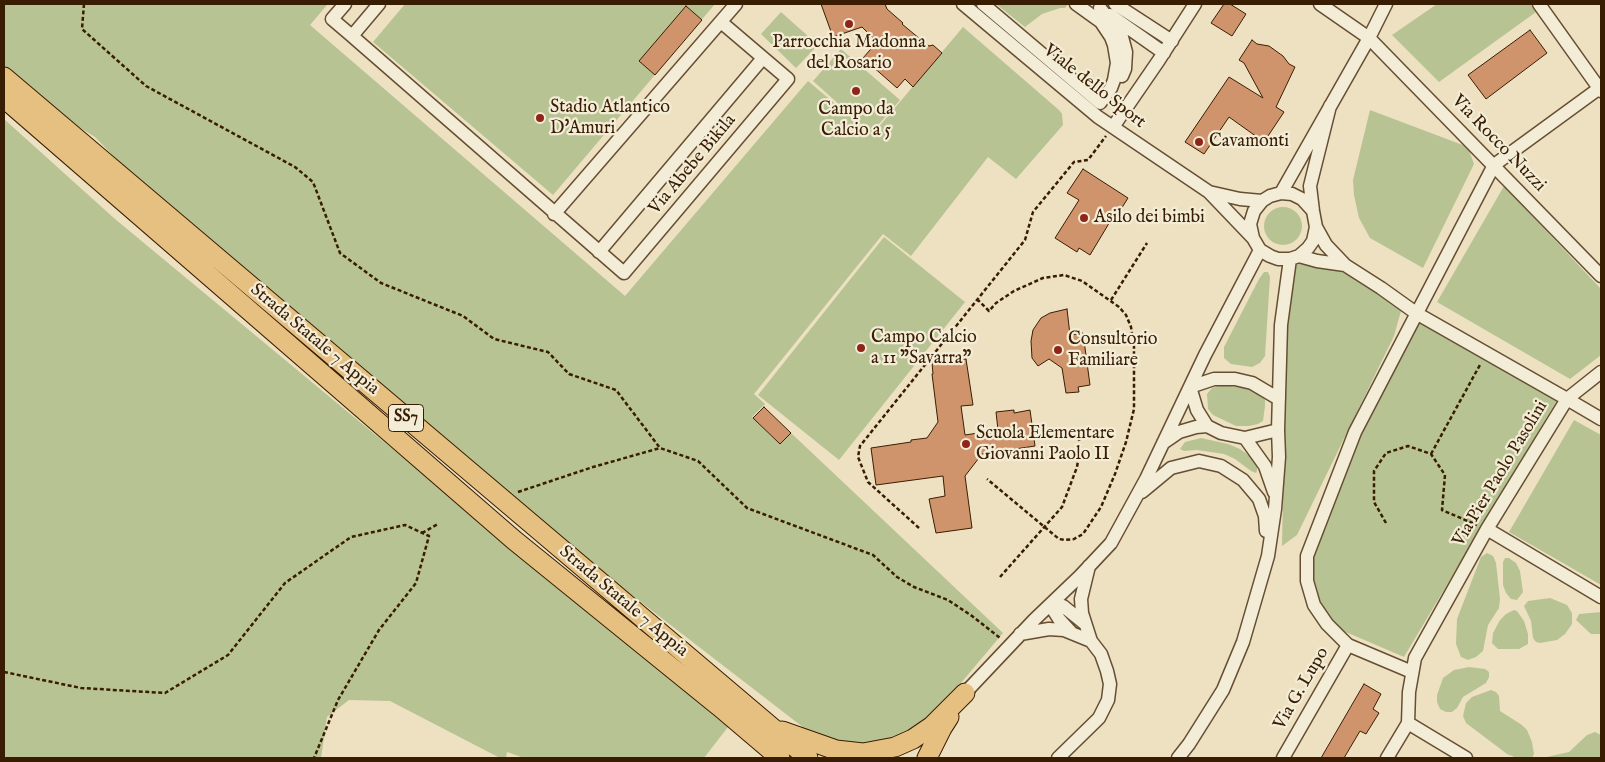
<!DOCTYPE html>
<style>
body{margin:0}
#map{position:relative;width:1605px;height:762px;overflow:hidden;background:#ede1c2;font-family:"IM FELL English",serif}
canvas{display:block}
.frame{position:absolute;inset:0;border:5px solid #391d03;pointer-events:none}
</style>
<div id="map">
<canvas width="1605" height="762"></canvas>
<div class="frame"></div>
</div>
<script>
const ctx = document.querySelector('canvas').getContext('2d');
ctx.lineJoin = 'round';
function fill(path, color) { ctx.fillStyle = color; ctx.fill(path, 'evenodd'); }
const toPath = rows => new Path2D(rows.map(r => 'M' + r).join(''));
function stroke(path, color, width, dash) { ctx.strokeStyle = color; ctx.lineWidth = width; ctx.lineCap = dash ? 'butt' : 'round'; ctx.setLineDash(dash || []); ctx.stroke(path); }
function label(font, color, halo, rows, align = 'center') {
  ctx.font = font + ' "IM FELL English",serif'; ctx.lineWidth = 4.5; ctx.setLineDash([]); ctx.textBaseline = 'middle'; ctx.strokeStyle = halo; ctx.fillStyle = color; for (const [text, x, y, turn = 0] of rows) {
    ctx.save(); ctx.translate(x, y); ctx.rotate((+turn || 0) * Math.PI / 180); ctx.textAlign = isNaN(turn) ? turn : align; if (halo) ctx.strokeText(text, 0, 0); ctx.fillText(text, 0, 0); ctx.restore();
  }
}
fill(toPath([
 [4,4,326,4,327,5,310,25,625,296,808,81,872,135,963,27,1059,110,1062,114,1063,125,1016,179,988,157,911,256,883,234,754,394,765,404,752,417,780,444,791,433,1003,633,924,727,869,748,817,738,576,552,147,191,95,137,61,116,4,68],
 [405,4,715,4,553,195,373,42],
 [996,4,1068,4,1065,8,1060,8,1042,14,1025,27],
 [1437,4,1530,4,1536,12,1439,82,1392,35],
 [781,12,818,45,796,68,761,34],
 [841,49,900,100,871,133,813,81],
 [1370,110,1468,147,1474,164,1423,268,1370,238,1359,218,1354,195,1353,180],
 [4,119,115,219,728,727,704,758,524,758,507,752,506,758,500,758,390,701,349,700,327,717,321,758,4,758],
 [1504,186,1601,289,1601,355,1570,379,1437,302],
 '1264 226a19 19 0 1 1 38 0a19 19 0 1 1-38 0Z',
 [884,237,965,302,839,460,758,395],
 [1290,259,1345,265,1381,288,1401,311,1394,336,1297,535,1282,546,1287,285],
 [1264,272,1268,272,1270,277,1265,356,1260,363,1252,367,1231,364,1224,358,1224,347,1259,279],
 [1416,313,1560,395,1404,657,1327,624,1314,605,1307,556,1355,432],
 [1221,385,1246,388,1262,395,1265,400,1265,406,1263,421,1258,424,1249,426,1236,426,1213,415,1208,409,1207,394,1212,388],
 [1574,420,1601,435,1601,585,1509,532],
 [1201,438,1228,444,1240,449,1251,457,1257,467,1257,471,1256,473,1251,471,1235,459,1224,454,1197,450,1184,451,1180,449,1185,442],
 [1487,553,1493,556,1496,563,1500,599,1499,608,1488,625,1483,651,1476,657,1468,660,1461,657,1456,644,1457,619,1481,557],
 [1505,558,1509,558,1516,563,1520,571,1523,592,1517,600,1511,599,1506,593,1503,585,1503,562],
 [1550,598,1567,605,1572,613,1572,624,1565,634,1557,640,1540,643,1536,642,1533,638,1531,621,1524,606,1528,601],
 [1514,610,1517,611,1524,621,1528,634,1528,644,1519,649,1498,649,1492,643,1493,633,1500,620,1506,614],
 [1601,612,1601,634,1591,634,1576,620,1579,614],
 [1469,667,1485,669,1489,672,1489,677,1486,683,1463,697,1457,708,1452,712,1446,712,1440,709,1437,702,1437,695,1443,678,1454,670],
 [1491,690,1496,692,1499,696,1500,711,1522,725,1527,730,1532,742,1534,754,1532,758,1517,758,1507,754,1466,723,1463,716,1466,703,1472,697],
 [1595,732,1601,735,1601,758,1542,758,1569,752,1587,735]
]), '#b8c393');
const building = toPath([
 [821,4,885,4,887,9,903,23,902,24,926,44,929,46,933,45,942,53,913,87,905,79,897,88,863,58,877,42,862,27,833,37,821,4],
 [1224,4,1230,4,1246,14,1232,36,1211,23,1224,4],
 [686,6,702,20,655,75,639,61,686,6],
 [1530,30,1547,53,1486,99,1468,75,1530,30],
 [1252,40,1257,44,1269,46,1283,56,1289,64,1295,67,1276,107,1284,112,1264,142,1229,117,1204,154,1185,142,1229,77,1263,98,1244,63,1239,60,1252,40],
 [1083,169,1128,198,1113,222,1111,220,1090,255,1079,248,1077,252,1055,238,1079,200,1067,193,1083,169],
 [1067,309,1070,335,1083,333,1090,385,1078,387,1079,392,1066,393,1062,368,1049,359,1038,366,1032,358,1031,341,1033,330,1041,318,1050,313,1067,309],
 [966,359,973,405,961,406,965,435,998,430,996,412,1014,410,1014,413,1030,410,1035,446,982,454,965,476,972,528,936,533,929,499,945,496,943,476,876,485,871,448,911,442,911,440,927,438,938,422,932,374,933,374,932,363,966,359],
 [764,407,791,433,780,444,753,418,764,407],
 [1364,684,1381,694,1373,709,1379,713,1366,734,1360,731,1344,758,1321,758,1364,684]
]);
fill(building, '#d0946c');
stroke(building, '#391d03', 1);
const minor = toPath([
 [345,4,332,19,352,36,379,4],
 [963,4,1098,117,1209,192,1253,238],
 [983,4,1100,103,1111,88,1114,80,1117,63,1114,45,1111,37,1101,22,1076,4],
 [1115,4,1172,41],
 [1320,4,1369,38,1601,276],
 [1539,4,1601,91],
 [1100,8,1122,37,1126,52,1125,69,1122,76],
 [1110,15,1164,53],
 [352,36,624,273,788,79,721,22],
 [1113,127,1159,60,1195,4],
 [1209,192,1240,199,1262,201],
 [1281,193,1369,38,1386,4],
 [1313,211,1302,199,1292,194,1281,193,1270,196,1262,201,1254,211,1250,224,1253,238,1260,250,1270,256,1278,259,1290,259,1299,256,1308,248,1313,241,1316,227,1313,211,1310,186,1330,106],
 [554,214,736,4],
 [1316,227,1326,245,1345,265,1381,288,1416,313,1567,399,1487,529,1415,658,1409,692,1408,723,1387,758],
 [599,252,763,58],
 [1299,256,1317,261,1345,265],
 [1601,372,1567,399,1601,419],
 [1190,387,1214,379,1235,379,1252,383,1279,399],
 [1190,387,1197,410,1207,426],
 [1245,438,1265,466,1274,492],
 [1163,443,1179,432,1196,427,1207,426,1221,433,1245,438,1278,430],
 [1142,492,1171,468,1199,461,1221,466,1243,480,1259,499,1265,516,1266,531],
 [1487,529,1601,597],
 [1053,602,1063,606,1084,623],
 [1053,602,1054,611,1059,619,1071,632],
 [1020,634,1049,629,1064,630,1091,641],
 [1348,645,1327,624,1314,605,1307,581,1307,556,1355,432,1494,165,1601,87],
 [965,693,1034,620,1080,576,1111,543,1146,479,1205,355,1260,250],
 [1408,723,1466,758],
 [1058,758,1099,718,1108,700,1110,684,1107,671,1101,654,1091,641,1082,613,1081,599,1089,566],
 [1178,758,1189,744,1223,690,1243,642,1268,556,1275,509,1279,457,1278,430,1281,325,1290,259],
 [1283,758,1348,645,1412,672]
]);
const highway = toPath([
 [4,77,808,758],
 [4,98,514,540,720,707,780,758],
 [782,731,836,750,863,753,895,747,913,739,932,726,965,693],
 [927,758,942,728,949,717]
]);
stroke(minor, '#664e33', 15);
stroke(highway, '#391d03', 21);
stroke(toPath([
 [84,4,82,29,146,86,295,167,313,182,340,253,381,283,463,316,494,339,548,352,569,374,616,390,660,448,698,461,747,508,873,555,897,577,914,587,948,600,972,616,1000,638],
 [977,299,989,311,996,303,1014,291,1043,278,1064,275,1082,281,1119,307,1126,315,1131,327,1134,347,1134,409,1126,442,1115,474,1101,507,1083,534,1074,539,1065,540,1059,539,987,479],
 [1111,300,1147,243],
 [1431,454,1481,363],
 [518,492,593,467,660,448],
 [1386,523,1374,502,1374,471,1386,453,1408,446,1431,454,1445,475,1442,510,1477,525],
 [919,528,868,482,858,457,860,446,1025,240,1033,212,1074,162,1088,160,1106,136],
 [422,533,438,524],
 [1000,577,1062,507,1077,467,1080,448,1078,431],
 [4,672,81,688,165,693,228,655,285,583,351,537,405,525,429,536,416,583,379,630,338,700,314,758]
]), '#391d03', 2.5, [4, 2.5]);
stroke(minor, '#f3ecd7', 12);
stroke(highway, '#e6c081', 19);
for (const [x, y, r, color] of [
 [849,24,5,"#8f2418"],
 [856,91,5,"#8f2418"],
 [540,118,5,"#8f2418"],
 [1199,142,5,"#8f2418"],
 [1084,218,5,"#8f2418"],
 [861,348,5,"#8f2418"],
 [1058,350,5,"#8f2418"],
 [966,444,5,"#8f2418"]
]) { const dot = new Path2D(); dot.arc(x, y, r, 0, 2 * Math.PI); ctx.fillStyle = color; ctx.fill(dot); stroke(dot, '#f3ecd7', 2); }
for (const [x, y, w] of [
 [406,418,35]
]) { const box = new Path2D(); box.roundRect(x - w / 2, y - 13.5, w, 27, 4); ctx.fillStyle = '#f3ecd7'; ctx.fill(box); stroke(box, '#391d03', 1); }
label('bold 16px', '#391d03', null, [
 ["SS7",406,418]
]);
label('18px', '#391d03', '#f3ecd7', [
 ["Parrocchia Madonna",849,43,"center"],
 ["del Rosario",849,64,"center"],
 ["Stadio Atlantico",550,108],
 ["D'Amuri",550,129],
 ["Campo da",856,110,"center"],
 ["Calcio a 5",856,131,"center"],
 ["Cavamonti",1209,142],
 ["Asilo dei bimbi",1094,218],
 ["Campo Calcio",871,338],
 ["a 11 \"Savarra\"",871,359],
 ["Consultorio",1068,340],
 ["Familiare",1068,361],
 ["Scuola Elementare",976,434],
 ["Giovanni Paolo II",976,455]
], 'left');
label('18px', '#391d03', '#f3ecd7', [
 ["Viale dello Sport",1094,87,38],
 ["Via Rocco Nuzzi",1498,144,46],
 ["Via Abebe Bikila",693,165,-50],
 ["Strada Statale 7 Appia",314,340,40],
 ["Via Pier Paolo Pasolini",1501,474,-59],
 ["Strada Statale 7 Appia",623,602,40],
 ["Via G. Lupo",1302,689,-60]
]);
</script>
